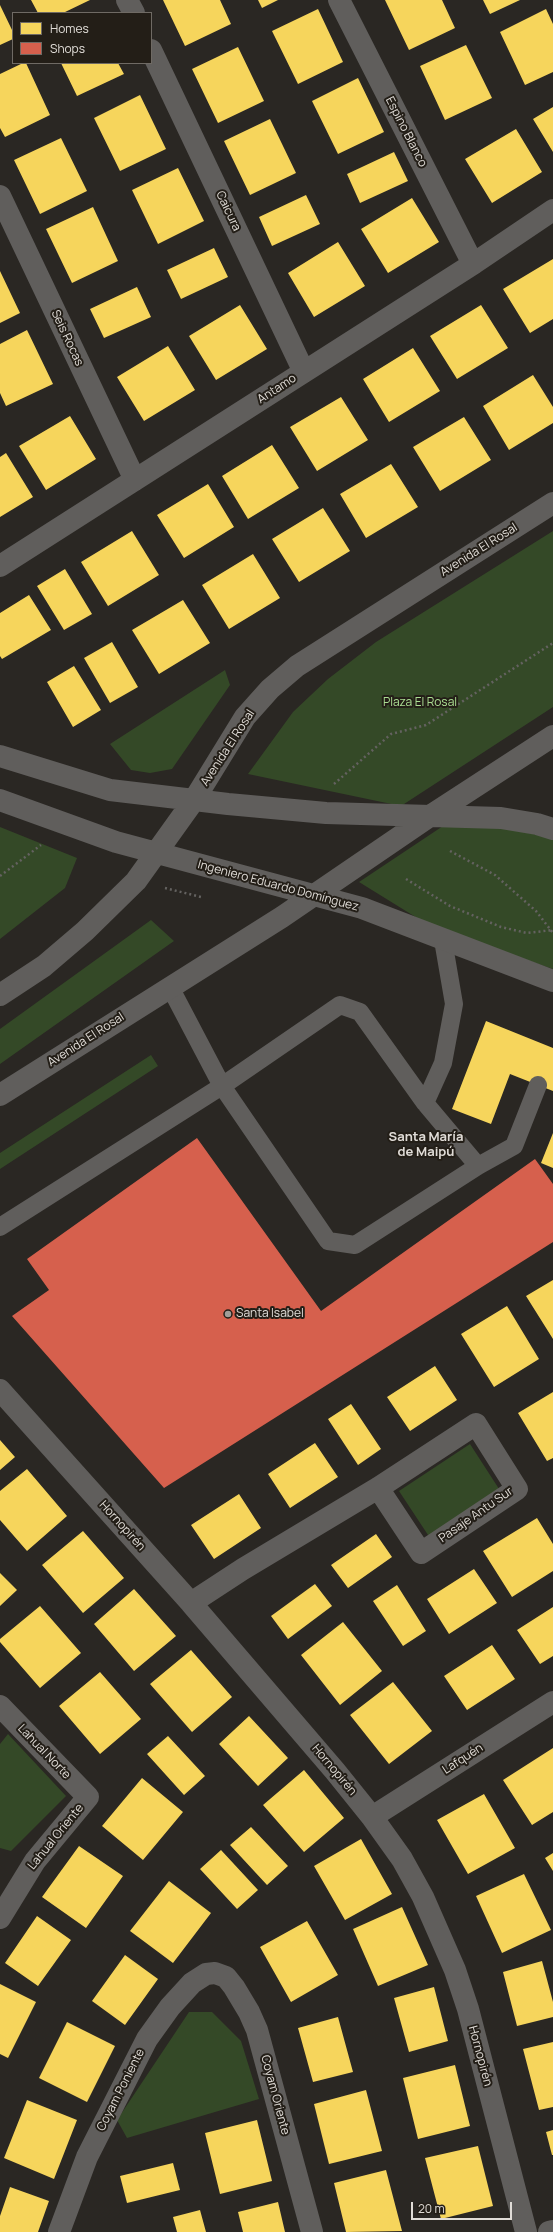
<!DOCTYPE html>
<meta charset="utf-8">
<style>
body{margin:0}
#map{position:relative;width:553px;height:2232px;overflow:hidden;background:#2a2723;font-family:Manrope,sans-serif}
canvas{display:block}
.legend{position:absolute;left:12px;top:12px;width:140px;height:52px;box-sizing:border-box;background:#231e17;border:1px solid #6f6a64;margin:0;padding:5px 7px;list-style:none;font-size:12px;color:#e0dcd7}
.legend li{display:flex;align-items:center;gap:8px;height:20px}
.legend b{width:20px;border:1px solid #6f6a64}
.scale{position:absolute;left:411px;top:2202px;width:101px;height:18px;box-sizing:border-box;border:2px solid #e0dcd7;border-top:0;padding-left:5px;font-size:12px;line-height:14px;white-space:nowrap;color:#e0dcd7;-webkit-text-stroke:3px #231e17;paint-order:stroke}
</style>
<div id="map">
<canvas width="553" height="2232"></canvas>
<ul class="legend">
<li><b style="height:11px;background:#f6d55c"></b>Homes</li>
<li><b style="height:11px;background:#d6604d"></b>Shops</li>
</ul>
<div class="scale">20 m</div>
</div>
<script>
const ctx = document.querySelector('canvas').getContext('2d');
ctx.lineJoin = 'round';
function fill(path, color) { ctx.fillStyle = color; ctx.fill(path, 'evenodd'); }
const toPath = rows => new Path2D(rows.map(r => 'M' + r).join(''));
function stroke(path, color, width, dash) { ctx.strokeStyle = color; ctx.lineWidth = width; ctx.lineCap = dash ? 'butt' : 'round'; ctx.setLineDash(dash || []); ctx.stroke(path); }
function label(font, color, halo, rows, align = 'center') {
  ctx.font = font + ' Manrope,sans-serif'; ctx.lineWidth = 4; ctx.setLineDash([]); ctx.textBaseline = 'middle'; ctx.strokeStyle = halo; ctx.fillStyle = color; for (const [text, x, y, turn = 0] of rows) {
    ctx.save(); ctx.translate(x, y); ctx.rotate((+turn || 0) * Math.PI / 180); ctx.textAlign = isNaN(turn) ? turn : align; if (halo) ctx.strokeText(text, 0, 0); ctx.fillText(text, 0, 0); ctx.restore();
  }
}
fill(toPath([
 [553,531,553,707,401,806,248,774,293,712,328,679,376,642],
 [225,670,230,685,172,769,150,773,131,770,110,744],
 [455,818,553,838,553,969,435,929,359,882],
 [0,827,77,858,65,888,0,939],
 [151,920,174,941,0,1064,0,1029],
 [151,1055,158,1066,0,1169,0,1153],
 [470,1444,501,1492,430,1538,399,1491],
 [8,1734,66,1796,11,1851,0,1848,0,1744],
 [189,2012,212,2012,241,2041,259,2099,127,2138,117,2120]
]), '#344927');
fill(toPath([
 [31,0,90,0,63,13,38,13],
 [163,0,220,0,231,24,185,46],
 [258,0,278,0,262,8],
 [385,0,442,0,455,28,409,50],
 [483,0,520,0,490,14],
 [0,5,13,32,13,39,0,45],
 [318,9,343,62,298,84,272,31],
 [546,9,553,24,553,72,525,85,500,32],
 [466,45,492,98,445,120,420,66],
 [238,47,264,101,218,123,192,69],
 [23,63,26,63,50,115,5,137,0,128,0,74],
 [61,63,118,63,124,74,77,96],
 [358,78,384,132,338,154,312,101],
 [140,95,166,149,120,171,94,118],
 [553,107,553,152,533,119],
 [270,119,296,173,250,195,224,141],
 [516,129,542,172,492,203,465,159],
 [61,138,87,191,40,214,14,160],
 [394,152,408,181,360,203,347,174],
 [178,168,204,221,158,244,132,190],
 [306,195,320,224,272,246,259,217],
 [412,198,439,242,388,273,361,229],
 [93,207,118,261,72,283,46,229],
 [338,242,365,286,314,317,288,273],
 [214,248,228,277,181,299,167,270],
 [553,259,553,319,530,333,503,289],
 [0,271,20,313,0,323],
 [137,287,151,317,104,338,90,309],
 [240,305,267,349,216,380,189,336],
 [481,305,508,348,457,379,430,336],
 [27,330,53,384,6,406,0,393,0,344],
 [168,346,195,390,144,421,117,377],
 [413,348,440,391,389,422,363,379],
 [533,375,553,407,553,423,509,450,483,406],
 [341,397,368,440,317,471,290,427],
 [70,416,96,459,46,490,19,446],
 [464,417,491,460,440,491,413,447],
 [272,445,299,488,248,519,222,476],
 [6,453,33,497,0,517,0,457],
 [391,464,418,507,366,538,340,494],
 [208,484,234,527,184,558,157,515],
 [323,508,350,551,299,582,272,539],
 [132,531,159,575,108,606,81,562],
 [253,554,280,598,229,629,202,585],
 [65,569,92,614,64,630,37,586],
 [29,595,51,630,2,659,0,656,0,613],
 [183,600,210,643,159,674,132,630],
 [112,642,138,687,110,703,84,658],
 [74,666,101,710,73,727,47,682],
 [486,1021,553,1048,553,1091,510,1074,491,1124,452,1109],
 [553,1133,553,1168,541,1163],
 [553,1280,553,1339,526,1296],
 [507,1306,539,1359,494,1387,461,1334],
 [435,1366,457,1400,410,1431,387,1397],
 [553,1392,553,1458,547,1461,518,1413],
 [351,1404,381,1449,358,1465,328,1419],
 [0,1440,15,1457,0,1470],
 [315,1443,338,1477,290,1508,268,1474],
 [27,1469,67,1516,27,1551,0,1520,0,1491],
 [239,1494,261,1528,214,1559,191,1525],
 [537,1518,553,1544,553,1571,512,1597,483,1551],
 [83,1531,124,1578,83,1613,42,1565],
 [376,1534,392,1557,348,1588,331,1565],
 [474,1569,497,1603,449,1634,427,1599],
 [0,1573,17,1590,0,1606],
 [315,1584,332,1606,288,1639,271,1616],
 [397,1585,426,1631,403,1646,373,1601],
 [134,1589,176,1636,134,1671,94,1624],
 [40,1606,81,1653,40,1688,0,1642,0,1639],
 [553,1607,553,1656,540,1664,517,1630],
 [343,1622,382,1671,340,1705,301,1655],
 [492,1645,515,1679,467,1710,444,1676],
 [191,1650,232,1697,192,1732,150,1684],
 [100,1672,141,1719,100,1754,59,1706],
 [393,1682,432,1731,389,1764,350,1715],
 [249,1716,288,1758,258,1786,219,1744],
 [168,1736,205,1776,184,1795,147,1754],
 [553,1748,553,1812,532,1825,503,1780],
 [304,1770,344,1818,304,1852,263,1805],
 [142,1778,183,1812,143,1860,102,1826],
 [484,1794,515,1848,468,1874,437,1820],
 [251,1827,288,1866,267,1885,230,1845],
 [361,1839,392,1894,345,1920,314,1866],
 [79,1846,123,1876,86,1928,42,1897],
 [221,1850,258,1890,237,1909,200,1869],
 [553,1853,553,1871,545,1858],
 [524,1874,551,1930,502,1953,476,1896],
 [169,1881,211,1913,173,1963,130,1931],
 [402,1907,428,1965,378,1986,353,1929],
 [37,1916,71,1940,38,1986,5,1963],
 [307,1921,338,1975,291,2002,260,1947],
 [125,1955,158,1979,125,2025,92,2001],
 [542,1961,553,2002,553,2017,517,2026,503,1972],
 [0,1984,36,2002,8,2058,0,2054],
 [434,1987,448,2041,409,2052,394,1998],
 [338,2017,353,2072,313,2082,298,2028],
 [67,2022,115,2046,87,2102,39,2078],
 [553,2042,553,2107,539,2110,523,2049],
 [455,2065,470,2126,418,2139,403,2078],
 [366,2090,382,2151,329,2164,314,2104],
 [27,2100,77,2120,54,2179,4,2158],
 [257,2120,272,2181,220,2194,205,2133],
 [553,2130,553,2155,552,2155,546,2132],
 [478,2146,493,2206,441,2219,425,2158],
 [173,2163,180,2190,127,2203,120,2176],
 [386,2170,402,2231,346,2232,334,2183],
 [10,2187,49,2201,38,2232,0,2232,0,2216],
 [278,2202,285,2232,243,2232,238,2212],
 [200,2210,206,2232,177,2232,173,2217]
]), '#f6d55c');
fill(toPath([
 [197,1138,321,1311,535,1159,553,1184,553,1242,164,1488,12,1316,49,1290,27,1259]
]), '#d6604d');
stroke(toPath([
 [334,784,391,734,426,725,553,643],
 [450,851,495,875,536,911,553,933],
 [0,876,41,845],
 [406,879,450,906,501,927,527,933,553,930],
 [165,888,201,897]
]), '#646260', 2.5, [2, 3]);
stroke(toPath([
 [170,987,222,1086,328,1241,355,1245,478,1166,514,1146,538,1085],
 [425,1103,443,1063,454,1004,443,940],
 [0,1227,222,1086,340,1005,360,1012,425,1103,478,1166]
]), '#605e5c', 18);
stroke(toPath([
 [127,0,134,13],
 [339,0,473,264],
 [151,50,304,372],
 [0,196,135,480],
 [0,566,473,264,553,210],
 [0,756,110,790,228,804,326,813,501,818,537,824,553,829],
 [0,800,116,842,362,908,553,981],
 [0,995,44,966,85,931,136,881,194,800,245,717,270,689,297,666,553,503],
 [0,1095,282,917,430,816,553,736],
 [0,1390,191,1603,335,1771,372,1817,402,1859,423,1897,455,1970,468,2009,526,2232],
 [191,1603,243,1569,378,1488,476,1424,517,1489,421,1553,378,1488],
 [0,1706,88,1797,35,1861,0,1918],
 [372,1817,553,1702],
 [59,2232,87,2157,147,2039,170,2007,192,1983,206,1974,215,1973,226,1977,234,1987,249,2012,257,2030,312,2232],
 [549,2232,553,2231]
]), '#605e5c', 22);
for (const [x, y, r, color] of [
 [228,1314,4,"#a09d98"]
]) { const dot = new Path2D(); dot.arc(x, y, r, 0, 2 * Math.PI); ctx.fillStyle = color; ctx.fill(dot); stroke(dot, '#231e17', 1.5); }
label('12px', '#e0dcd7', '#231e17', [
 ["Espino Blanco",406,132,63],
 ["Caicura",228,211,65],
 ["Seis Rocas",67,338,65],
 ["Antamo",277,389,-33],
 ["Avenida El Rosal",479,550,-32],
 ["Avenida El Rosal",228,748,-57],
 ["Ingeniero Eduardo Domínguez",278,886,15],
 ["Avenida El Rosal",86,1040,-33],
 ["Pasaje Antu Sur",476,1515,-35],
 ["Hornopirén",122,1526,48],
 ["Lahual Norte",44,1752,46],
 ["Lafquén",463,1759,-33],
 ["Hornopirén",334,1770,50],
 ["Lahual Oriente",56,1837,-51],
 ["Hornopirén",480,2056,75],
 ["Coyam Poniente",121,2090,-63],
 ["Coyam Oriente",275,2095,75]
]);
label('12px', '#abde93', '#231e17', [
 ["Plaza El Rosal",420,703]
]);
label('12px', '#e0dcd7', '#231e17', [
 ["Santa Isabel",236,1314]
], 'left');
label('bold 13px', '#e0dcd7', '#231e17', [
 ["Santa María",426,1137],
 ["de Maipú",426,1152]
]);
</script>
